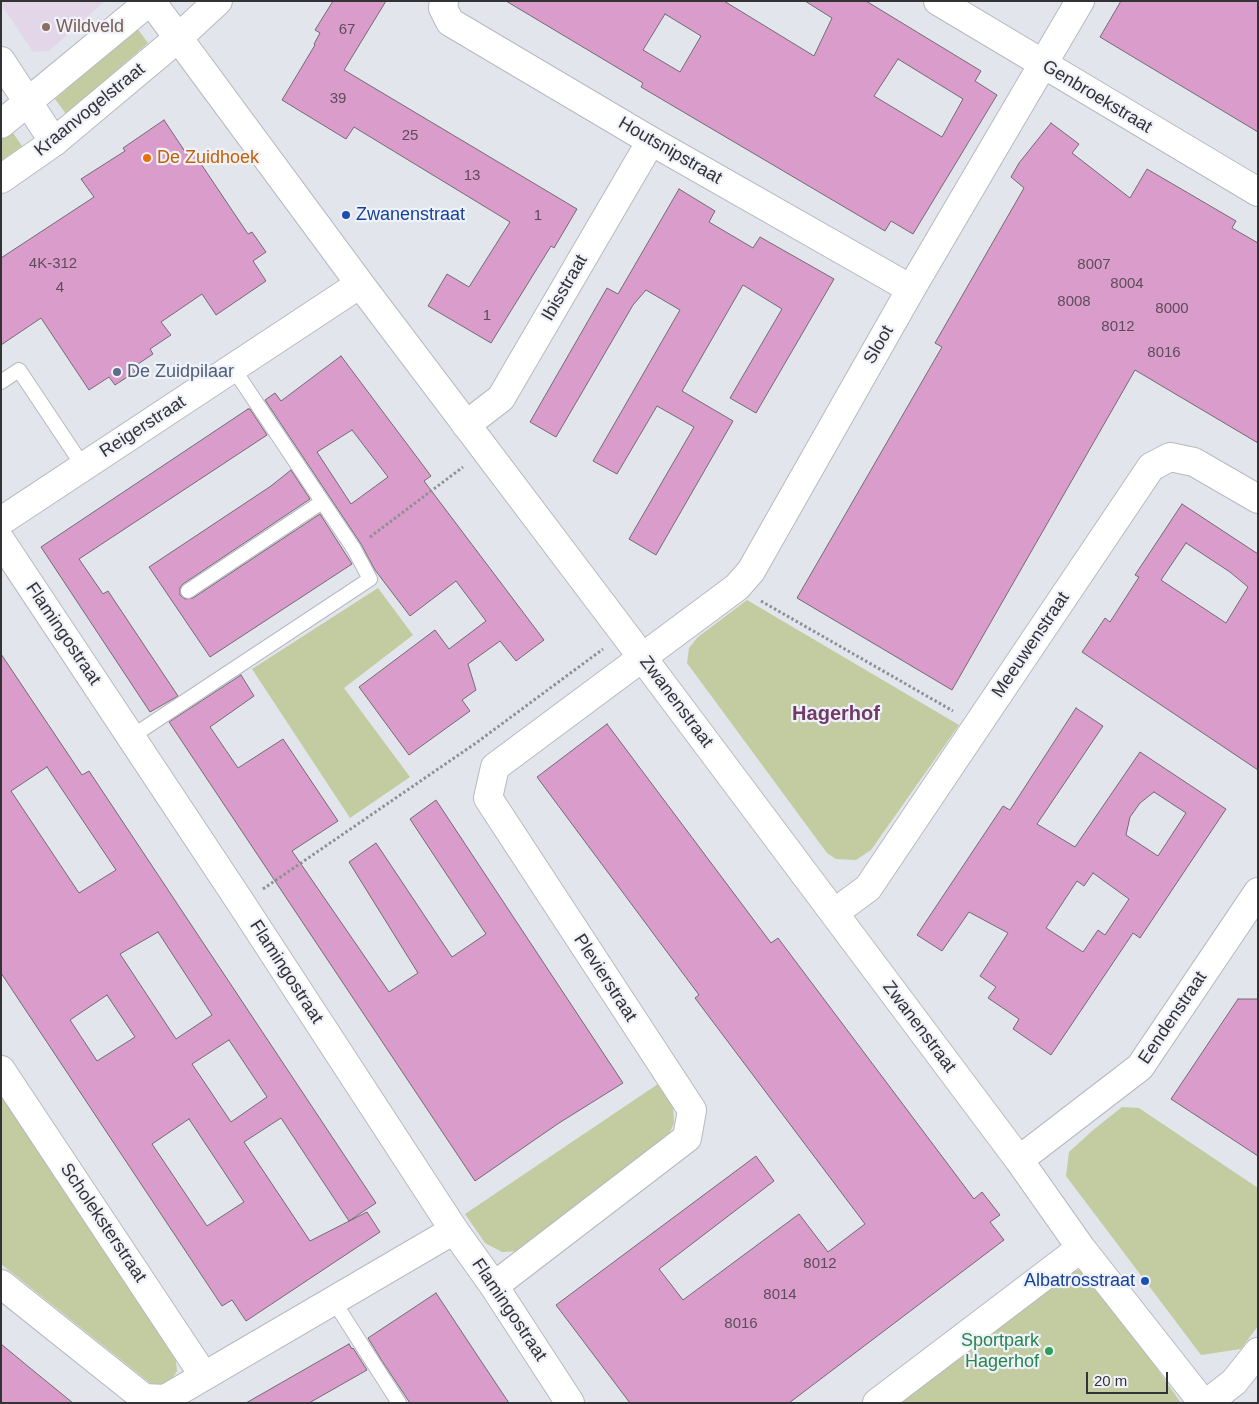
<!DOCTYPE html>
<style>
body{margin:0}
#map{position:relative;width:1259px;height:1404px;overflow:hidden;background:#e3e5ed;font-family:Arial,sans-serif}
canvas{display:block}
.frame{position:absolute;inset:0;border:2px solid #333336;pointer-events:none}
.scale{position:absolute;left:1086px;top:1372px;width:82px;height:22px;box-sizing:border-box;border:2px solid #333336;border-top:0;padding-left:6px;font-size:15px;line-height:18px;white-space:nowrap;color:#333336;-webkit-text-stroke:4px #f0f2fa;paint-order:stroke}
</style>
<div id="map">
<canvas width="1259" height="1404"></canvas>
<div class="frame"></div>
<div class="scale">20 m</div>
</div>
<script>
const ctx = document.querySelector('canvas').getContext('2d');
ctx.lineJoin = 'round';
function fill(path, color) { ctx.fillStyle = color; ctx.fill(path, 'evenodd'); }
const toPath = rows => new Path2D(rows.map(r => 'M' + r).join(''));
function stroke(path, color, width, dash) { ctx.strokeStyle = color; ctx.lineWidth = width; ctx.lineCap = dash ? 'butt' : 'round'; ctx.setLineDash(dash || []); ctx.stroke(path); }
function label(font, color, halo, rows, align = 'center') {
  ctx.font = font + ' Arial,sans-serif'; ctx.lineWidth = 4.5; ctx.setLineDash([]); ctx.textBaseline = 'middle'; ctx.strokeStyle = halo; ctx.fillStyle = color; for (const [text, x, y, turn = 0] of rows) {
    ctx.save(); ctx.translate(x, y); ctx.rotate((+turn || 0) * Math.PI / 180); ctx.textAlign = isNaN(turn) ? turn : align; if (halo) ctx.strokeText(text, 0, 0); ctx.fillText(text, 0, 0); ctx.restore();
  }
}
fill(toPath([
 [1,1,105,1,49,51,33,52,1,4]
]), '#e3d6e9');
fill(toPath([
 [137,28,148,43,66,114,55,99],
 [11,130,22,146,1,161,1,137],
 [378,588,413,635,344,688,410,777,350,818,252,669],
 [747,600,959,725,871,850,856,860,836,859,827,853,687,663,689,648,698,637],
 [658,1084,673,1106,674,1123,666,1142,520,1251,502,1252,485,1243,465,1214],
 [1,1090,175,1350,177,1371,170,1382,156,1387,150,1383,1,1264],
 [1122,1107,1139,1108,1258,1188,1258,1326,1241,1349,1201,1355,1066,1176,1069,1152,1092,1131],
 [1078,1270,1084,1270,1144,1350,1181,1403,896,1403,1065,1275]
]), '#c2cca0');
const building = toPath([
 [333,1,386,1,344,70,577,209,554,248,551,246,491,343,428,306,447,274,469,287,510,222,354,127,346,139,282,100,315,45,314,44,320,33,315,30,333,1],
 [506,1,724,1,814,56,832,18,805,1,866,1,981,71,975,81,997,95,913,234,891,221,885,231,641,87,643,83,506,1],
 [665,14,701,36,680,72,643,50,665,14],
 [898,59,963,99,942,137,874,96,898,59],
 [1121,1,1258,1,1258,132,1100,37,1121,1],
 [164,120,190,159,195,155,248,234,252,232,266,252,253,261,266,281,216,315,202,294,161,322,171,335,150,349,153,354,132,368,135,372,115,385,109,377,89,390,41,318,1,345,1,258,94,197,81,179,125,151,123,148,164,120],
 [1051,123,1079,144,1072,153,1130,198,1147,169,1236,221,1232,228,1258,243,1258,443,1135,370,952,690,797,598,942,347,935,343,1024,188,1011,177,1019,163,1051,123],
 [679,189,715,211,709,222,753,248,760,237,834,279,756,413,730,398,782,309,743,285,682,391,733,421,656,555,629,539,694,427,657,406,617,474,593,461,680,310,646,290,633,305,556,437,530,422,607,288,618,294,679,189],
 [341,356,431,476,424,481,544,640,516,661,500,641,468,664,476,690,462,700,470,711,409,755,359,687,435,630,449,649,486,621,456,581,410,616,375,570,361,544,265,400,275,393,281,401,341,356],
 [352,430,388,477,351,504,317,452,352,430],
 [248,409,250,409,267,435,79,559,103,594,108,591,178,696,150,712,41,547,248,409],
 [291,470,310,499,183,584,180,588,180,595,185,599,193,598,320,514,352,564,210,657,149,567,271,486,291,470],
 [1182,504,1258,554,1258,770,1082,652,1105,618,1110,622,1139,577,1135,575,1182,504],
 [1186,543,1230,572,1248,587,1226,623,1161,580,1186,543],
 [1,654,82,775,89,771,376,1203,349,1221,281,1118,244,1142,310,1241,367,1212,380,1232,246,1321,232,1300,222,1306,1,973,1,654],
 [47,767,116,870,79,893,11,791,47,767],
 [158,932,212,1015,176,1039,120,954,158,932],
 [107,995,135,1037,97,1061,70,1020,107,995],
 [229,1040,267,1097,231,1122,192,1064,229,1040],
 [189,1119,244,1202,207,1226,152,1144,189,1119],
 [241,675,254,696,210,727,238,768,283,739,338,821,292,851,389,992,418,973,349,862,376,843,452,957,486,934,410,819,436,800,623,1083,559,1123,475,1181,169,722,241,675],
 [1076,708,1103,726,1037,824,1075,847,1140,752,1226,809,1140,938,1133,933,1051,1055,1013,1029,1019,1019,988,998,996,987,980,976,1008,933,969,912,942,951,917,935,1003,806,1010,810,1076,708],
 [1154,792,1186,813,1158,856,1126,835,1130,817,1140,803,1154,792],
 [1093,873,1129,899,1105,935,1098,930,1083,952,1046,928,1077,881,1084,886,1093,873],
 [607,724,771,943,778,938,974,1199,982,1192,1000,1215,990,1222,1004,1240,789,1403,630,1403,556,1305,756,1156,774,1181,659,1269,683,1300,799,1214,828,1252,865,1224,695,998,699,995,537,777,607,724],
 [1238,999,1258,999,1258,1156,1171,1099,1238,999],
 [436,1293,477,1355,509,1403,410,1403,382,1361,368,1338,436,1293],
 [1,1344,30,1368,73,1403,1,1403,1,1344],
 [349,1344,352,1349,353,1348,367,1370,309,1403,246,1403,349,1344]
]);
fill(building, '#da9ccb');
stroke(building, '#726b70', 1);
const service = toPath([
 [1,382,19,370,83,466],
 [188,591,322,502],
 [131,737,370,579,354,549,233,368],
 [333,1300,399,1403]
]);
const minor = toPath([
 [151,1,360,284,642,657,1019,1160,1081,1248,1203,1403],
 [444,1,443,8,450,22,651,141,911,289],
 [938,1,1258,192],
 [1,61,54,142],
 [466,425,501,398,651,141],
 [1,521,360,284],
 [1,541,241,903,454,1230,494,1286,570,1403],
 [834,913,868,888,1151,467,1170,457,1194,462,1258,499],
 [1,1070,204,1376],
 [1019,1160,1140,1067,1258,892],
 [1,1284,144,1398,165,1399,454,1230],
 [494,1286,687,1138,692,1110,488,798,495,767,737,587,751,571,911,289,1080,1],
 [877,1403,1081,1248],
 [1207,1403,1234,1382,1258,1352]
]);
const tertiary = toPath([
 [1,124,150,1],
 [1,179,54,142,177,39,218,1]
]);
stroke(service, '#b7b9c1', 16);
stroke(minor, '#b7b9c1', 30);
stroke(tertiary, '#b7b9c1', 30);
stroke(toPath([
 [370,537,463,467],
 [761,601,953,711],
 [263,889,476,743,603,649]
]), '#8f9095', 3, [2.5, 2.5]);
stroke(service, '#fff', 14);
stroke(minor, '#fff', 28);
stroke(tertiary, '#fff', 28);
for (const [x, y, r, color] of [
 [46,27,5,"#8d6e63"],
 [147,158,5,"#e8710a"],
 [346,215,5,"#1a4fb4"],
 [117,372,5,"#5c6f8a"],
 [1145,1281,5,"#1a4fb4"],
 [1049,1351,5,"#2e9e5b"]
]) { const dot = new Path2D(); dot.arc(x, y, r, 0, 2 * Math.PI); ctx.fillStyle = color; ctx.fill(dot); stroke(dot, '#f0f2fa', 2); }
label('15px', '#5d4d5b', null, [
 ["67",347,30],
 ["39",338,99],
 ["25",410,136],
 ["13",472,176],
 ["1",538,216],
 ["4K-312",53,264],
 ["8007",1094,265],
 ["8004",1127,284],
 ["4",60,288],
 ["8008",1074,302],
 ["8000",1172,309],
 ["1",487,316],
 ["8012",1118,327],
 ["8016",1164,353],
 ["8012",820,1264],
 ["8014",780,1295],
 ["8016",741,1324]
]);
label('18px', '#785e54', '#f0f2fa', [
 ["Wildveld",56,27]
], 'left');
label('18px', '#333336', '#f0f2fa', [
 ["Genbroekstraat",1097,97,31],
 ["Kraanvogelstraat",90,110,-39],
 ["Houtsnipstraat",670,151,30],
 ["Ibisstraat",565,288,-60],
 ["Sloot",879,345,-60],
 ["Reigerstraat",143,427,-33],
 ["Flamingostraat",63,634,56],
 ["Meeuwenstraat",1031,645,-56],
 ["Zwanenstraat",676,702,53],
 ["Flamingostraat",286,972,57],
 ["Plevierstraat",605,978,57],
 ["Eendenstraat",1173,1018,-56],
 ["Zwanenstraat",919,1027,53],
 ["Scholeksterstraat",103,1223,56],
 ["Flamingostraat",509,1310,56]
]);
label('18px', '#c56008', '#f0f2fa', [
 ["De Zuidhoek",157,158]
], 'left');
label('18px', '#164399', '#f0f2fa', [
 ["Zwanenstraat",356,215],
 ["Albatrosstraat",1135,1281,"right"]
], 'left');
label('18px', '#4e5e75', '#f0f2fa', [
 ["De Zuidpilaar",127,372]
], 'left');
label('18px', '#27864d', '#f0f2fa', [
 ["Sportpark",1039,1341],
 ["Hagerhof",1039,1362]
], 'right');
label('bold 20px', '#703a69', '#f0f2fa', [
 ["Hagerhof",836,714]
]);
</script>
